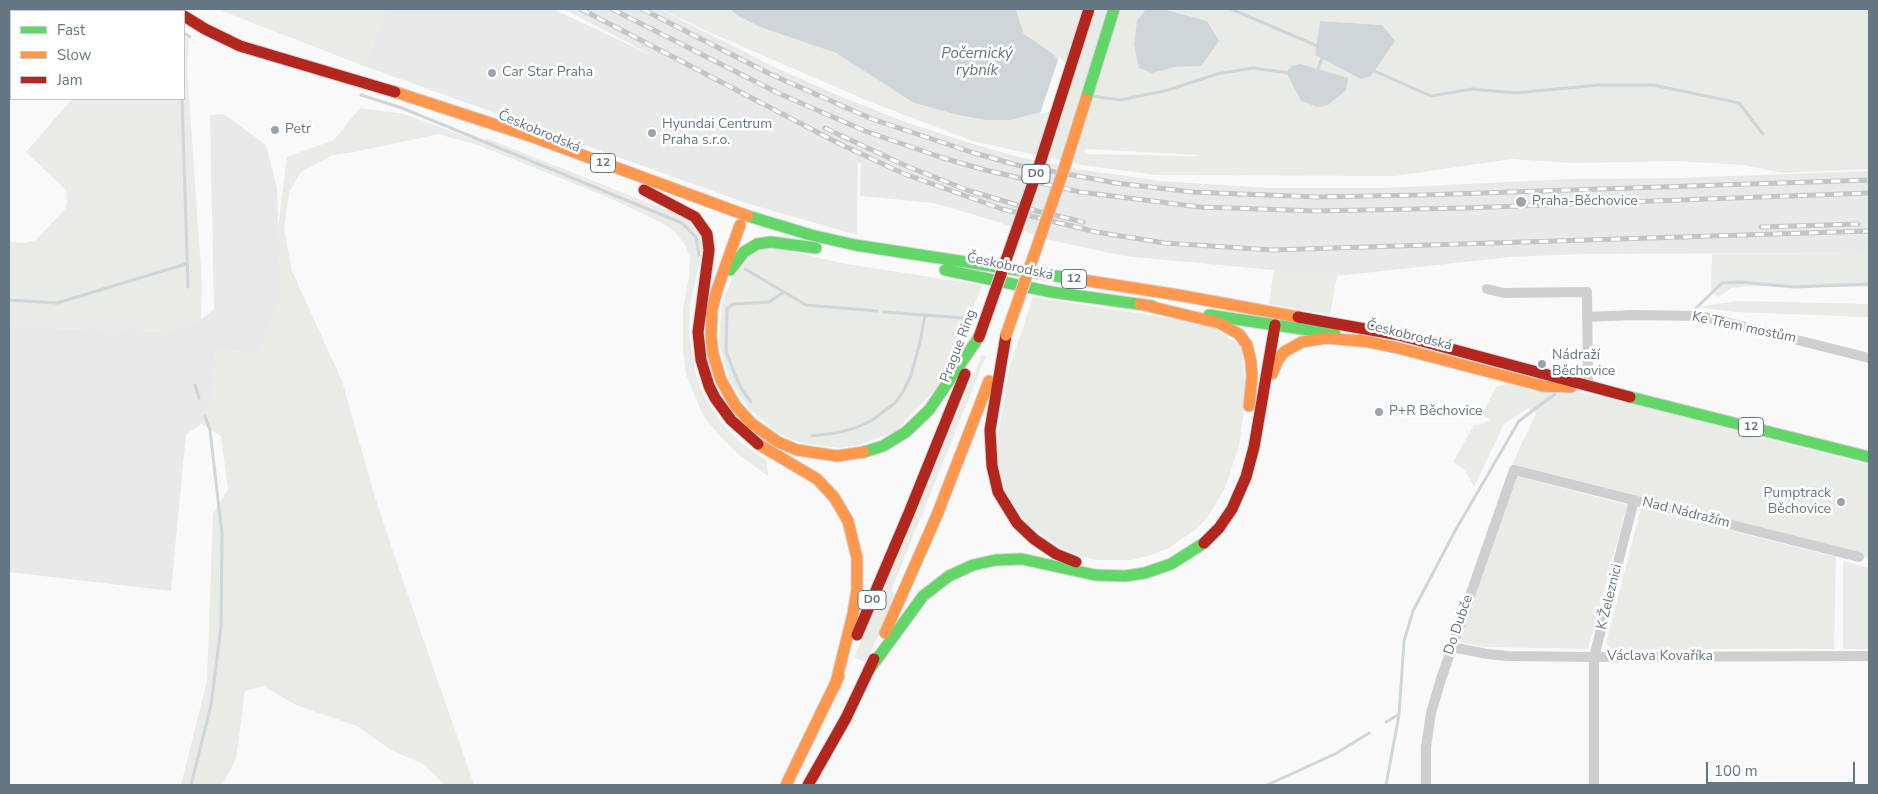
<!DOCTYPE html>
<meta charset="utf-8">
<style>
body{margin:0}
#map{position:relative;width:1878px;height:794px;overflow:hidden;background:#f9f9f9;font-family:"Nunito Sans",sans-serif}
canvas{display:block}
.frame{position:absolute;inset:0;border:10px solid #657683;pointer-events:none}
.legend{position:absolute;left:10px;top:10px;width:175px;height:90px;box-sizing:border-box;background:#fff;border:1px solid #c1c8cd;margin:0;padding:6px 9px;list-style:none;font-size:15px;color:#657683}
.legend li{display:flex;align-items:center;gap:10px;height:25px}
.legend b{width:25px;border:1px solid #c1c8cd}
.scale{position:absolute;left:1706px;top:762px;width:149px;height:22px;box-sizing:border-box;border:2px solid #657683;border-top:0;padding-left:6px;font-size:15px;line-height:18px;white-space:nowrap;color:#657683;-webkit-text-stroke:4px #fff;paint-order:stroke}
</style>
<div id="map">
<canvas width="1878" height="794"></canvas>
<div class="frame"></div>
<ul class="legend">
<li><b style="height:6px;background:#63d668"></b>Fast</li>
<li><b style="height:6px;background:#ff974d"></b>Slow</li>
<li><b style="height:6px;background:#b3261e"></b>Jam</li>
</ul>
<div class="scale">100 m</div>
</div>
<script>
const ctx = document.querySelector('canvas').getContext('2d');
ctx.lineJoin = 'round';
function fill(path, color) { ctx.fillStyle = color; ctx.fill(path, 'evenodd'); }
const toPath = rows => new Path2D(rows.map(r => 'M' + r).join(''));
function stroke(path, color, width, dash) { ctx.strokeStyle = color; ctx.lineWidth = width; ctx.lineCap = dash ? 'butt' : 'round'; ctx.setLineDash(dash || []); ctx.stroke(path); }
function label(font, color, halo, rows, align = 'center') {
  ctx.font = font + ' "Nunito Sans",sans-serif'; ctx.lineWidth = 5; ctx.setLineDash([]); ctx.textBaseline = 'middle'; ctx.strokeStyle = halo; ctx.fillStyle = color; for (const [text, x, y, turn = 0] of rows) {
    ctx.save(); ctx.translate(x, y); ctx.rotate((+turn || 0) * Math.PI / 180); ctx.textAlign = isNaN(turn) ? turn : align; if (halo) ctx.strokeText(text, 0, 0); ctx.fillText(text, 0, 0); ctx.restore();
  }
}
fill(toPath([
 [386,9,553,9,653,56,564,9,660,9,774,67,844,98,911,124,976,145,1019,157,1083,170,1161,181,1266,188,1383,188,1571,179,1680,178,1869,171,1869,253,1584,254,1510,257,1337,276,1124,256,1050,240,995,221,934,203,860,196,861,164,850,158,858,163,857,235,749,204,364,66],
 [224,114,266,145,277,188,281,298,260,353,216,350,213,400,202,424,186,434,171,591,9,572,9,327,173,331,201,319,214,310,210,115]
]), '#e8e9e9');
fill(toPath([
 [217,9,386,9,364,66],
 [661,9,730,9,738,16,760,27,836,53,914,103,958,115,986,120,1010,120,1049,51,1024,34,1016,10,1011,9,1146,9,1137,21,1152,73,1175,67,1201,66,1207,21,1163,9,1869,9,1869,169,1783,173,1744,165,1676,161,1574,163,1511,159,1395,176,1157,175,1082,165,973,141,873,103,702,29],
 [1320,21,1382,25,1361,79,1315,55],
 [1286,73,1346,90,1293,83],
 [1085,149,1197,155,1197,156,1085,154],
 [184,35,189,40,187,68,202,285,201,319,173,331,9,327,9,242,25,243,36,240,65,209,67,203,66,190,26,152,72,99,184,99],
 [360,108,405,114,480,142,483,142,486,138,674,213,696,227,703,245,690,305,689,335,697,380,707,401,720,421,741,443,767,461,768,476,739,455,719,435,703,415,694,394,686,374,683,349,683,308,689,278,690,258,684,243,674,231,662,223,612,199,481,146,438,134,355,152,333,155,301,172,289,192,284,228,292,271,342,381,374,494,392,549,474,785,445,785,423,764,391,750,357,726,296,705,263,686,245,691,236,759,222,785,181,785,207,681,213,514,228,489,221,436,202,424,213,400,216,350,260,353,281,298,278,228,287,157,334,140],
 [773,247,846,264,982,285,956,351,957,356,941,384,895,432,859,445,839,448,798,442,778,433,748,408,729,379,719,342,722,304,733,276,751,252],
 [1869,253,1869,287,1748,286,1731,288,1718,297,1711,292,1712,254],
 [1274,270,1337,276,1330,315,1269,304],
 [1033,297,1194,322,1212,326,1242,347,1246,396,1239,446,1225,488,1207,518,1195,530,1167,549,1151,555,1132,560,1096,560,1077,555,1059,547,1028,525,1008,497,995,455,1009,369],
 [1738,301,1869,304,1869,317,1736,312,1697,307],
 [982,355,986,356,891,591,897,595,866,663,854,657],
 [1508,383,1573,391,1624,402,1869,465,1869,559,1859,554,1512,465,1536,413,1528,408,1504,424,1474,487,1465,470,1453,462,1474,425,1482,424,1490,420,1482,415,1496,387],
 [1517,476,1627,505,1588,649,1485,647,1464,643,1460,640],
 [1641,508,1836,557,1834,649,1612,649,1606,643],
 [1843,561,1869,568,1869,649,1843,649]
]), '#e8ebe6');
fill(toPath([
 [730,9,1011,9,1016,10,1024,34,1049,51,1063,64,1052,109,1010,120,986,120,958,115,914,103,836,53,760,27,738,16],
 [1146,9,1163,9,1207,21,1219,41,1201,66,1175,67,1152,73,1139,68,1134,44,1137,21],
 [1320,21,1382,25,1395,41,1371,76,1361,79,1315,55],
 [1300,64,1348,78,1346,90,1328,105,1318,107,1301,101,1286,72,1292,66]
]), '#ced6d9');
fill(toPath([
 [1059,57,1065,63,1053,111,1040,114]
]), '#f9f9f9');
stroke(toPath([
 [1231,9,1320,47],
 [184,33,190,37],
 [1372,70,1431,96,1472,89,1515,93,1599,85,1653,85,1739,103,1763,134],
 [1317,72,1323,55],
 [361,95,402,108,682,223,696,237,699,255],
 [1092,96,1120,100,1168,90,1217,74,1253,68,1289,73],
 [182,99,188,287],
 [745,269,806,305,877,311],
 [9,300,57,303,186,264],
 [1695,309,1722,283,1740,282,1794,287,1869,284],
 [884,312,963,318],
 [195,385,199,398],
 [751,402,742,390,735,375,726,351,727,309,733,304,769,302,784,292],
 [812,436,836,433,855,428,871,421,895,403,903,392,911,375,920,342,925,315],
 [1386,722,1398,715],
 [191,785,211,705,221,627,222,534,210,430,205,416],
 [1267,785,1335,754,1369,733],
 [1386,785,1399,715,1404,641,1413,611,1455,531,1519,421,1555,394]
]), '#ced6d9', 3);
const fast = toPath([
 [748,216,811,235,855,245,1076,279],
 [730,270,744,252,757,244,771,242,816,248],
 [945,270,1051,292,1152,306],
 [1209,315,1335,334],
 [1630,397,1869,457],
 [864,452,883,446,906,432,929,410,979,337],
 [869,670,923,596,949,576,973,565,996,560,1022,559,1095,575,1125,576,1145,573,1171,564,1204,543]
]);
const slow = toPath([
 [395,92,533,137,748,216],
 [740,225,717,290,712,310,711,336,713,354,721,380,735,405,751,423,778,442,797,450,837,456,864,452],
 [1076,279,1178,295,1298,317],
 [1140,304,1219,323,1239,334,1247,345,1251,362,1252,377,1249,406],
 [1359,340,1398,348,1543,386,1571,387],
 [1272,374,1278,360,1284,352,1302,342,1326,338,1371,342],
 [758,444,817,479,834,497,848,521,857,558,857,589,853,614,835,686],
 [885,633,937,515,989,381],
 [786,785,839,676]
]);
const jam = toPath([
 [184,16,205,29,240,46,395,92],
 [644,190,695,217,707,234,709,250,698,332,701,360,709,386,715,398,731,420,758,444],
 [1298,317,1399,335,1630,397],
 [1006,335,990,430,992,466,998,492,1017,523,1034,539,1056,554,1076,562],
 [1204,543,1219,528,1232,509,1246,477,1254,447,1275,325],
 [857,635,909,513,965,374],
 [808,785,846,718,874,659]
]);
stroke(fast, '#d5d6d7', 13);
stroke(slow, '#d5d6d7', 13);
stroke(jam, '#d5d6d7', 13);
stroke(toPath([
 [1487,289,1504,293,1587,292,1588,386],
 [1587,317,1634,315,1701,316,1869,358],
 [1452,647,1487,654,1508,656,1594,657,1869,656],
 [1426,785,1426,747,1431,713,1441,679,1514,470,1859,557],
 [1594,785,1594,657,1634,500]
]), '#cecfd0', 10);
stroke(fast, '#63d668', 11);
stroke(slow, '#ff974d', 11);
stroke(jam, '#b3261e', 11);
const rail = toPath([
 [581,9,838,143,902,173,1002,209,1096,232,1165,243,1272,250,1869,231],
 [612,9,778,93,865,131,940,157,985,170,1080,192,1200,207,1317,211,1465,208,1869,193],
 [642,9,770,74,872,119,974,153,1017,165,1116,183,1192,192,1317,197,1422,195,1869,180],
 [825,128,904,165,967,190,1037,211,1083,222],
 [1761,227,1858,224]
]);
stroke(rail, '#c3c5c6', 5);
stroke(rail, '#fff', 3, [9]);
const fastBridge = toPath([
 [1086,99,1114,9]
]);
const slowBridge = toPath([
 [1006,335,1063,172,1086,99]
]);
const jamBridge = toPath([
 [979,337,1040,163,1089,9]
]);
stroke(fastBridge, '#d5d6d6', 13, []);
stroke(slowBridge, '#d5d6d6', 13, []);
stroke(jamBridge, '#d5d6d6', 13, []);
stroke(fastBridge, '#63d668', 11);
stroke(slowBridge, '#ff974d', 11);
stroke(jamBridge, '#b3261e', 11);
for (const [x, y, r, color] of [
 [492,73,5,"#99a4ac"],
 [275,130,5,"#99a4ac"],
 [652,133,5,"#99a4ac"],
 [1521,202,6,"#99a4ac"],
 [1542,364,5,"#99a4ac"],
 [1379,412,5,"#99a4ac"],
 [1841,502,5,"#99a4ac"]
]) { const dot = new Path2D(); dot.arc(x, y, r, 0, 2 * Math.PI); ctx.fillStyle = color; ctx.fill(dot); stroke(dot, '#fff', 2); }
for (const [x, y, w] of [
 [603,163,25],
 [1036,174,28],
 [1074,279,25],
 [1751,427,25],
 [872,600,28]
]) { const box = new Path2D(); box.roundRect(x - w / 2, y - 9.5, w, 19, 4); ctx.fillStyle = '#fff'; ctx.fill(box); stroke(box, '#657683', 1); }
label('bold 12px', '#657683', null, [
 ["12",603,163],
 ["D0",1036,174],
 ["12",1074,279],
 ["12",1751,427],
 ["D0",872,600]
]);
label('14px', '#657683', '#fff', [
 ["Car Star Praha",502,73],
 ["Hyundai Centrum",662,125],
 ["Praha s.r.o.",662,141],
 ["Petr",285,130],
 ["Praha-Běchovice",1532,202],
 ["Nádraží",1552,356],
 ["Běchovice",1552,372],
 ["P+R Běchovice",1389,412],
 ["Pumptrack",1831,494,"right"],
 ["Běchovice",1831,510,"right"]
], 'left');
label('14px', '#657683', '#fff', [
 ["Českobrodská",539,132,23],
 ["Českobrodská",1010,267,12],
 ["Ke Třem mostům",1744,328,12],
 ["Českobrodská",1409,336,14],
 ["Prague Ring",959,346,-69],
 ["Nad Nádražím",1686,513,14],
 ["K Železnici",1610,597,-76],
 ["Do Dubče",1459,625,-71],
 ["Václava Kovaříka",1660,657]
]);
label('italic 15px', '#60757c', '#fff', [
 ["Počernický",977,54],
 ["rybník",977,71]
]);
</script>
